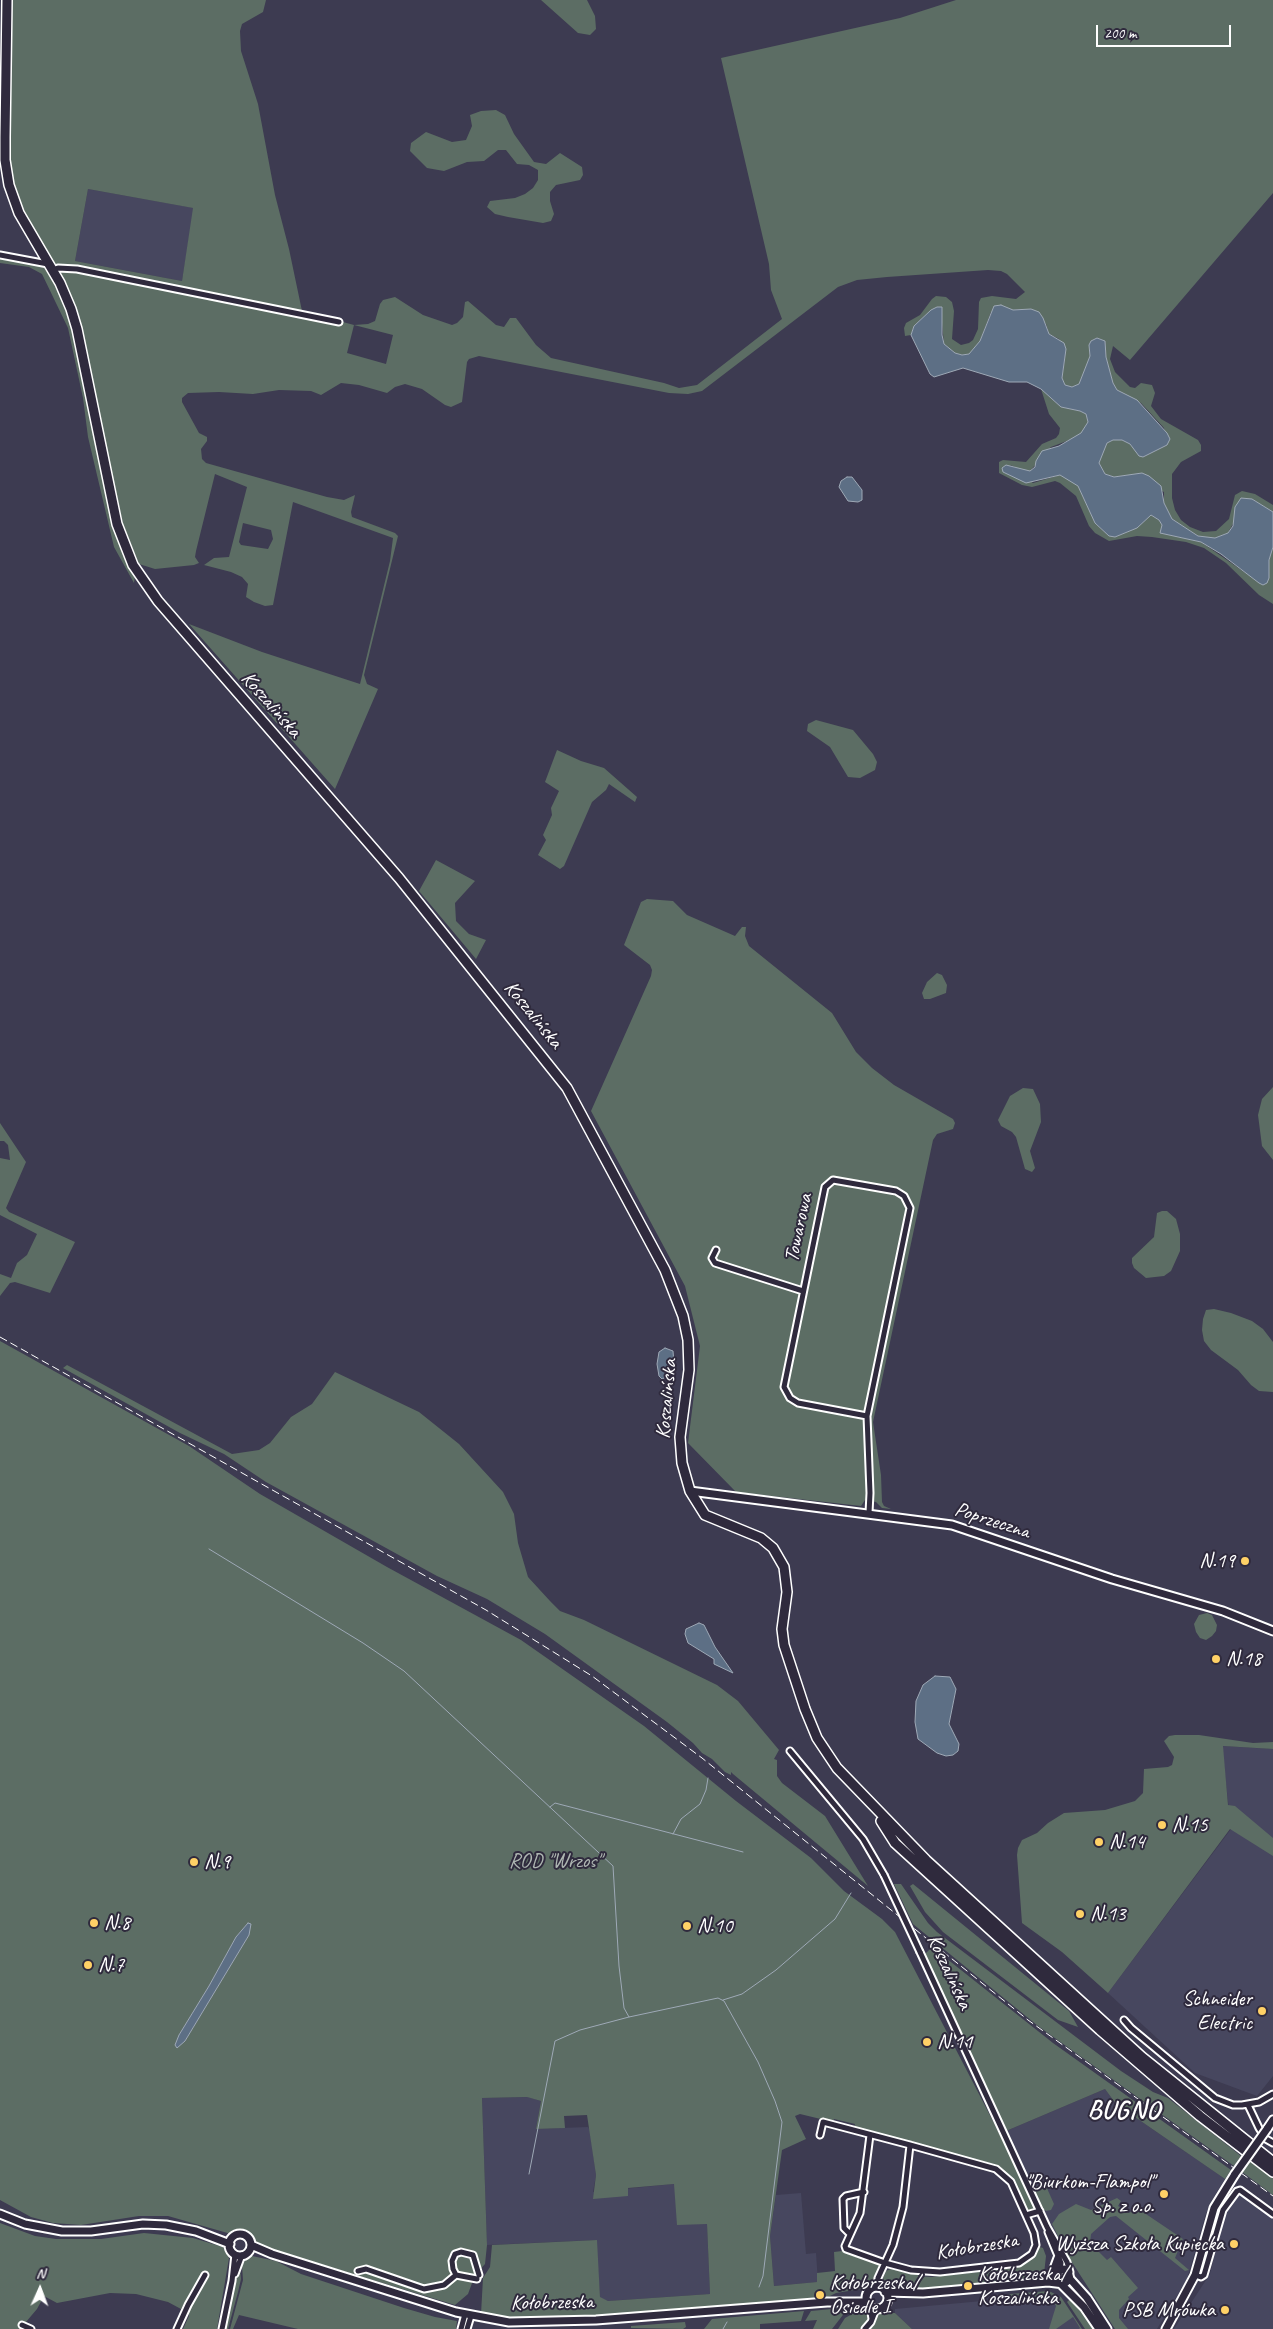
<!DOCTYPE html>
<meta charset="utf-8">
<style>
body{margin:0}
#map{position:relative;width:1273px;height:2329px;overflow:hidden;background:#3d3b51;font-family:Caveat,sans-serif}
canvas{display:block}
.north{position:absolute;left:15px;top:2264px;width:50px;height:50px;-webkit-text-stroke:4px #2f2a3d;paint-order:stroke;rotate:2deg;font-size:14px;font-weight:700;line-height:20px;text-align:center;color:#fff}
.north::after{content:'';display:block;margin:auto;width:18px;height:22px;background:#fff;clip-path:polygon(50% 0,100% 100%,50% 72%,0 100%)}
.scale{position:absolute;left:1096px;top:25px;width:135px;height:22px;box-sizing:border-box;border:2px solid #fff;border-top:0;padding-left:6px;font-size:15px;line-height:18px;white-space:nowrap;color:#fff;-webkit-text-stroke:4px #2f2a3d;paint-order:stroke}
</style>
<div id="map">
<canvas width="1273" height="2329"></canvas>
<div class="north">N</div>
<div class="scale">200 m</div>
</div>
<script>
const ctx = document.querySelector('canvas').getContext('2d');
ctx.lineJoin = 'round';
function fill(path, color) { ctx.fillStyle = color; ctx.fill(path, 'evenodd'); }
const toPath = rows => new Path2D(rows.map(r => 'M' + r).join(''));
function stroke(path, color, width, dash) { ctx.strokeStyle = color; ctx.lineWidth = width; ctx.lineCap = dash ? 'butt' : 'round'; ctx.setLineDash(dash || []); ctx.stroke(path); }
function label(font, color, halo, rows, align = 'center') {
  ctx.font = font + ' Caveat,sans-serif'; ctx.lineWidth = 4; ctx.setLineDash([]); ctx.textBaseline = 'middle'; ctx.strokeStyle = halo; ctx.fillStyle = color; for (const [text, x, y, turn = 0] of rows) {
    ctx.save(); ctx.translate(x, y); ctx.rotate((+turn || 0) * Math.PI / 180); ctx.textAlign = isNaN(turn) ? turn : align; if (halo) ctx.strokeText(text, 0, 0); ctx.fillText(text, 0, 0); ctx.restore();
  }
}
fill(toPath([
 [88,189,194,208,182,281,75,261],
 [1222,1746,1273,1749,1273,2076,1257,2096,1195,2073,1108,1993,1231,1829],
 [1105,2089,1116,2104,1225,2179,1212,2200,1205,2216,1187,2279,1157,2329,1115,2329,1068,2256,1041,2207,1006,2131],
 [528,2097,541,2101,536,2129,588,2127,590,2130,596,2175,593,2192,674,2184,707,2224,710,2294,608,2301,600,2298,596,2240,487,2245,482,2098],
 [801,2193,806,2254,816,2253,818,2282,774,2286,770,2236,776,2195],
 [1237,2193,1273,2219,1273,2329,1174,2329,1210,2274,1225,2211],
 [1026,2297,1064,2303,1081,2329,912,2329,895,2313,895,2309]
]), '#47475f');
fill(toPath([
 [11,0,266,0,263,12,242,24,240,31,241,51,258,104,275,195,289,249,302,311,354,325,368,324,375,321,380,304,383,300,395,297,423,315,452,325,457,323,463,317,465,302,468,301,496,325,504,327,510,318,516,318,536,345,551,358,664,383,679,388,697,385,782,319,771,290,769,264,721,58,900,18,956,0,1273,0,1273,193,1130,360,1113,346,1110,359,1115,372,1130,387,1135,388,1141,383,1152,385,1155,393,1151,406,1161,419,1198,440,1201,445,1201,451,1181,462,1172,474,1172,498,1175,510,1181,520,1190,527,1203,532,1216,531,1229,519,1235,495,1242,491,1255,494,1273,505,1273,512,1252,499,1235,507,1235,520,1228,533,1215,538,1198,536,1172,519,1164,503,1164,492,1129,475,1114,477,1105,474,1099,463,1100,458,1107,443,1113,440,1122,440,1130,444,1139,455,1143,457,1167,445,1164,428,1141,403,1117,390,1113,383,1106,357,1105,341,1097,338,1091,341,1089,346,1090,356,1083,375,1079,384,1072,387,1065,385,1062,378,1065,358,1059,339,1049,334,1046,324,1024,309,991,312,980,341,970,354,962,355,955,353,944,344,942,323,931,310,914,326,911,335,905,336,904,328,906,323,920,315,932,299,936,296,946,297,952,302,954,311,952,339,961,345,969,343,973,340,978,329,979,302,981,298,992,296,1016,299,1025,292,1007,274,1001,271,988,270,887,277,857,280,838,287,702,391,688,394,669,393,479,356,469,359,467,362,462,402,451,407,445,405,422,389,405,384,395,387,387,393,359,385,341,383,321,395,311,391,279,390,253,394,219,392,188,393,182,398,182,402,199,433,207,437,207,441,201,449,202,459,206,463,327,497,344,500,355,495,351,512,352,517,395,533,398,536,364,675,367,684,378,689,335,789,189,624,262,652,360,684,390,561,393,538,293,502,273,605,265,606,254,602,246,597,248,584,242,577,231,572,204,565,214,558,229,557,247,487,215,474,196,551,195,557,199,563,194,565,155,569,139,564,123,524,78,316,64,281,22,212,13,184,9,152],
 [88,189,193,208,182,281,75,261],
 [354,325,393,335,386,364,347,353],
 [243,523,271,530,273,539,268,549,241,545,239,542],
 [541,0,587,0,595,16,596,29,590,35,578,33],
 [496,110,505,115,514,134,534,162,546,164,560,153,582,167,583,175,580,180,556,185,550,192,550,201,554,214,551,221,543,223,508,217,495,214,487,207,490,201,515,198,525,194,533,188,538,180,538,170,529,165,517,164,506,150,498,150,484,161,467,162,444,171,427,168,410,151,411,143,426,132,452,142,466,140,472,126,470,115,481,111],
 [0,258,45,266,64,302,73,330,113,525,122,550,135,576,134,583,114,547,88,437,83,398,68,328,42,274,29,267,0,263],
 [1041,389,1061,407,1080,411,1086,414,1088,422,1082,433,1072,439,1051,447,1030,471,1025,471,1010,465,1033,483,1060,475,1073,481,1078,486,1095,523,1109,536,1115,537,1137,528,1151,515,1159,520,1162,525,1160,533,1201,542,1263,585,1269,578,1269,560,1273,547,1273,604,1259,595,1226,563,1204,548,1186,542,1152,537,1137,536,1109,541,1095,533,1089,526,1076,496,1060,483,1055,481,1032,487,1022,485,999,473,999,462,1003,460,1026,462,1042,444,1056,438,1059,434,1060,428,1049,414],
 [816,720,853,730,873,754,877,762,875,770,860,778,848,777,830,747,807,731,808,724],
 [557,750,581,761,604,768,637,797,635,802,609,784,606,790,592,802,564,866,560,869,538,855,546,840,543,835,552,815,551,808,559,791,545,782],
 [436,860,475,881,455,903,456,921,469,934,486,940,476,959,419,891],
 [647,899,673,901,687,915,735,936,742,927,746,927,745,936,749,946,832,1013,856,1052,872,1068,894,1085,953,1119,955,1123,953,1129,937,1134,933,1140,873,1422,881,1475,882,1502,884,1506,891,1509,882,1508,876,1502,865,1500,861,1506,736,1492,688,1443,700,1346,685,1286,591,1111,651,976,652,970,650,965,624,945,641,902],
 [937,973,942,975,947,985,946,993,930,999,924,999,922,993,927,982],
 [1273,1087,1273,1160,1262,1146,1258,1115,1262,1099],
 [1023,1088,1033,1089,1040,1104,1041,1122,1030,1151,1035,1168,1032,1172,1025,1169,1016,1137,1012,1132,1001,1126,998,1120,1010,1096],
 [0,1123,26,1162,6,1208,9,1212,75,1242,50,1293,15,1282,10,1283,0,1296,0,1274,11,1278,17,1263,27,1255,37,1234,0,1215,0,1158,10,1160,8,1145,4,1141,0,1141],
 [1162,1211,1167,1211,1176,1219,1180,1234,1180,1251,1171,1271,1164,1276,1146,1278,1134,1268,1132,1263,1132,1258,1154,1237,1157,1213],
 [1214,1309,1231,1313,1252,1321,1263,1329,1273,1342,1273,1392,1259,1391,1251,1385,1238,1370,1211,1350,1204,1341,1202,1330,1203,1319,1206,1310],
 [0,1341,189,1446,260,1494,387,1567,521,1640,644,1726,736,1801,811,1858,844,1891,882,1919,895,1932,994,2123,1035,2208,1033,2211,1027,2210,1009,2175,994,2164,854,2128,855,2124,834,2119,833,2122,800,2114,795,2116,806,2139,782,2150,770,2236,774,2286,817,2282,817,2273,835,2271,834,2252,842,2251,881,2264,874,2280,861,2289,836,2293,828,2297,704,2309,578,2317,517,2319,481,2314,483,2278,490,2267,492,2245,597,2240,600,2297,608,2301,710,2294,707,2224,677,2225,674,2184,628,2188,628,2196,593,2199,596,2175,587,2115,564,2116,565,2128,536,2129,541,2101,527,2097,482,2098,487,2245,485,2264,475,2275,468,2294,455,2305,254,2244,249,2235,243,2232,231,2234,168,2216,139,2216,81,2225,53,2223,31,2217,0,2200],
 [248,1923,249,1935,185,2041,179,2035,209,1986,236,1937],
 [67,1365,232,1454,259,1450,270,1443,291,1417,312,1404,335,1372,419,1412,459,1444,503,1492,514,1514,518,1543,528,1577,550,1601,560,1611,584,1620,717,1685,738,1701,779,1750,774,1759,777,1760,777,1776,782,1783,825,1816,868,1886,733,1774,731,1772,731,1775,725,1772,712,1759,702,1753,693,1743,667,1722,545,1634,487,1599,437,1576,266,1482,224,1454,180,1433,63,1368],
 [1207,1613,1212,1615,1217,1625,1216,1631,1212,1636,1206,1640,1200,1638,1196,1632,1194,1624,1199,1615],
 [1175,1735,1199,1735,1253,1743,1273,1742,1273,1749,1223,1746,1228,1805,1235,1806,1273,1838,1273,1856,1230,1829,1108,1993,1062,1952,1022,1923,1017,1855,1018,1848,1022,1840,1037,1833,1048,1823,1064,1813,1105,1810,1135,1801,1143,1793,1144,1769,1168,1767,1172,1765,1174,1757,1164,1741,1169,1736],
 [894,1884,901,1884,928,1923,937,1932,1121,2071,1153,2092,1168,2098,1241,2156,1234,2166,1038,2026,913,1924],
 [913,1884,1069,2011,1078,2027,1058,2020,943,1932,925,1912,910,1886],
 [932,1947,1053,2043,1231,2170,1225,2179,1116,2104,1105,2089,1006,2131,925,1954],
 [1250,2160,1273,2177,1273,2195,1242,2172],
 [1042,2183,1046,2186,1054,2204,1051,2210,1046,2211,1041,2207,1033,2188],
 [1117,2198,1121,2201,1118,2206,1129,2213,1137,2208,1183,2239,1175,2258,1189,2270,1185,2271,1116,2216,1110,2217,1091,2234,1090,2243,1107,2260,1111,2257,1138,2288,1128,2297,1129,2299,1119,2310,1119,2318,1128,2329,1115,2329,1068,2256,1052,2224,1059,2214,1076,2204,1091,2210],
 [0,2223,35,2236,56,2239,101,2239,144,2233,193,2238,223,2247,229,2258,217,2329,183,2329,189,2316,188,2311,208,2277,202,2274,181,2309,168,2302,136,2294,110,2293,57,2303,44,2296,37,2309,20,2329,0,2329],
 [1037,2246,1043,2248,1046,2256,1044,2274,996,2284,1001,2275,1001,2265,1004,2269,1016,2268,1014,2265,1030,2258],
 [252,2256,276,2261,301,2274,404,2308,435,2317,457,2321,456,2329,298,2329,239,2315,233,2329,230,2329,243,2280,242,2266,245,2260],
 [895,2267,918,2272,918,2276,931,2277,988,2271,985,2267,1000,2267,1000,2273,994,2283,917,2290,895,2288,884,2281,883,2278,886,2271],
 [240,2268,241,2279,238,2292,228,2329,224,2329,234,2282],
 [1049,2291,1061,2297,1082,2329,1079,2329,1080,2328,1073,2317,1056,2329,1049,2329,1056,2306,1053,2301,1025,2298,995,2301,997,2295],
 [1071,2298,1076,2302,1096,2329,1085,2329,1067,2302],
 [842,2308,846,2311,832,2329,813,2329,817,2320,805,2321,811,2311],
 [804,2311,801,2321,760,2324,760,2329,704,2329,712,2319],
 [854,2313,895,2313,912,2329,838,2329,845,2318],
 [685,2322,686,2327,683,2329,631,2328,631,2326]
]), '#5c6d64');
const water = toPath([
 [1001,305,1013,310,1031,309,1039,312,1043,318,1049,334,1064,343,1066,349,1062,378,1065,385,1072,387,1079,384,1090,356,1089,345,1091,341,1097,338,1105,341,1106,357,1113,383,1117,390,1137,400,1167,433,1170,439,1167,445,1143,457,1139,456,1130,444,1122,440,1113,440,1107,443,1099,463,1105,474,1114,477,1142,473,1149,476,1161,486,1164,503,1172,519,1198,536,1215,538,1228,533,1233,526,1235,507,1241,498,1252,499,1273,512,1273,547,1269,560,1269,578,1267,583,1263,585,1259,583,1221,554,1201,542,1160,533,1162,525,1159,520,1151,515,1137,528,1115,537,1109,536,1095,523,1078,486,1060,475,1026,483,1003,472,1002,468,1006,465,1030,471,1035,467,1036,461,1042,451,1059,446,1081,433,1088,422,1086,414,1080,411,1061,407,1041,389,1027,382,1009,382,963,368,934,377,930,374,911,335,914,326,931,310,937,307,942,307,942,335,944,344,955,353,962,355,969,354,980,341,994,306,1001,305],
 [847,477,852,477,862,490,862,500,858,502,848,501,839,487,841,481,847,477],
 [665,1348,673,1351,674,1364,672,1374,662,1379,659,1376,657,1364,659,1352,665,1348],
 [699,1623,704,1625,715,1647,733,1673,714,1664,714,1659,688,1643,685,1634,686,1629,699,1623],
 [935,1676,950,1677,956,1689,949,1724,959,1744,958,1751,953,1755,946,1756,937,1753,918,1739,915,1722,916,1701,923,1685,935,1676],
 [248,1923,251,1924,249,1935,185,2041,177,2048,175,2045,179,2035,209,1986,236,1937,248,1923]
]);
fill(water, '#5d6f85');
stroke(water, '#9ea9b6', 1);
stroke(toPath([
 [209,1549,363,1643,404,1671,613,1866,619,1966,624,2008,629,2017,718,1998,724,2001,758,2062,775,2101,782,2122,763,2276,759,2287],
 [550,1807,555,1803,743,1852],
 [673,1834,681,1819,700,1804,706,1790,708,1778],
 [723,2000,742,1994,776,1970,835,1919,851,1893],
 [529,2174,555,2041,580,2030,629,2017],
 [723,2329,727,2322]
]), '#9ea9b6', 1);
const street = toPath([
 [0,255,48,264],
 [52,270,58,268,77,269,339,322],
 [716,1250,712,1258,715,1263,803,1291],
 [867,1416,798,1403,790,1398,784,1387,825,1187,833,1180,896,1191,904,1196,910,1208,867,1416,870,1493,869,1513],
 [790,1751,863,1839,884,1875],
 [920,1952,1047,2227,1067,2262,1070,2272],
 [1124,2020,1131,2028,1215,2098,1233,2105,1242,2105,1259,2102,1273,2094],
 [1248,2105,1259,2128,1266,2139,1273,2143],
 [820,2135,823,2122,910,2145,996,2169,1011,2182,1034,2233,1036,2245,1032,2254,1019,2263,940,2272,911,2270,885,2263,846,2249,845,2246,860,2213,870,2135],
 [1026,2215,1040,2211],
 [1048,2232,1061,2263,1060,2270],
 [850,2234,844,2228,843,2199,846,2196,864,2192],
 [358,2271,366,2269,424,2289,444,2285,456,2275,477,2279],
 [235,2274,242,2255],
 [456,2275,453,2269,452,2261,455,2254,461,2252,473,2255,479,2275],
 [1195,2275,1201,2277,1204,2275,1223,2210,1237,2191,1240,2190,1273,2214],
 [877,2288,878,2278,893,2245,903,2207,910,2145],
 [870,2306,872,2319],
 [22,2325,31,2329],
 [177,2329,188,2305,205,2275],
 [222,2329,232,2281,235,2254],
 [461,2329,465,2314],
 [467,2329,471,2316],
 [865,2329,871,2322,876,2309]
]);
const secondary = toPath([
 [690,1491,952,1525,1112,1579,1223,1611,1273,1631],
 [1267,2129,1273,2120],
 [0,2214,25,2224,62,2231,91,2231,143,2224,166,2225,196,2231,230,2244],
 '229 2245a11 11 0 1 1 22 0a11 11 0 1 1-22 0Z',
 [251,2245,272,2254,456,2312,509,2322,596,2320,827,2302,867,2302],
 [1052,2274,1058,2258],
 [1034,2280,1057,2273],
 '866 2298a11 11 0 1 1 22 0a11 11 0 1 1-22 0Z',
 [885,2292,923,2293,1048,2282,1064,2284,1070,2279],
 [1099,2329,1084,2307,1058,2281,1056,2276,1059,2271,1064,2269,1068,2271,1070,2279,1087,2298,1107,2329],
 [1166,2329,1195,2275,1214,2208,1235,2174]
]);
const highway = toPath([
 [7,0,5,137,5,160,9,185,19,213,60,283,71,309,77,329,117,524,133,565,158,601,399,878,567,1088,665,1270,683,1316,688,1340,689,1370,680,1437,682,1463,690,1491,705,1515,761,1538,773,1548,784,1567,787,1592,782,1629,784,1645,805,1709,817,1738,837,1768,926,1860,1142,2057,1273,2162],
 [881,1821,895,1843,1100,2030,1200,2116,1273,2172]
]);
stroke(street, '#fff', 9);
stroke(secondary, '#fff', 11);
stroke(highway, '#fff', 12);
stroke(street, '#2f2a3d', 5);
stroke(secondary, '#2f2a3d', 7);
stroke(highway, '#2f2a3d', 9);
stroke(toPath([
 [0,1337,486,1610,592,1676,702,1758,1028,2020,1273,2196]
]), '#fff', 1, [8, 4]);
const streetBridge = toPath([
 [884,1875,920,1952]
]);
const secondaryBridge = toPath([
 [1235,2174,1267,2129]
]);
stroke(streetBridge, '#fff', 9, []);
stroke(secondaryBridge, '#fff', 11, []);
stroke(streetBridge, '#2f2a3d', 5);
stroke(secondaryBridge, '#2f2a3d', 7);
for (const [x, y, r, color] of [
 [1245,1561,5,"#ffd166"],
 [1216,1659,5,"#ffd166"],
 [1162,1825,5,"#ffd166"],
 [1099,1842,5,"#ffd166"],
 [194,1862,5,"#ffd166"],
 [1080,1914,5,"#ffd166"],
 [94,1923,5,"#ffd166"],
 [687,1926,5,"#ffd166"],
 [88,1965,5,"#ffd166"],
 [1262,2011,5,"#ffd166"],
 [927,2042,5,"#ffd166"],
 [1164,2194,5,"#ffd166"],
 [1234,2244,5,"#ffd166"],
 [968,2286,5,"#ffd166"],
 [820,2295,5,"#ffd166"],
 [1225,2310,5,"#ffd166"]
]) { const dot = new Path2D(); dot.arc(x, y, r, 0, 2 * Math.PI); ctx.fillStyle = color; ctx.fill(dot); stroke(dot, '#2f2a3d', 2); }
label('21px', '#fff', '#2f2a3d', [
 ["Koszalińska",271,705,49],
 ["Koszalińska",533,1015,51],
 ["Towarowa",799,1228,-78],
 ["Koszalińska",667,1399,-85],
 ["Poprzeczna",992,1521,18],
 ["Koszalińska",949,1972,65],
 ["Kołobrzeska",977,2247,-9],
 ["Kołobrzeska",552,2303,-1]
]);
label('21px', '#fff', '#2f2a3d', [
 ["N.19",1235,1561,"right"],
 ["N.18",1226,1659],
 ["N.15",1172,1825],
 ["N.14",1109,1842],
 ["N.9",204,1862],
 ["N.13",1090,1914],
 ["N.8",104,1923],
 ["N.10",697,1926],
 ["N.7",98,1965],
 ["Schneider",1252,1999,"right"],
 ["Electric",1252,2023,"right"],
 ["N.11",937,2042],
 ["\"Biurkom-Flampol\"",1154,2182,"right"],
 ["Sp. z o.o.",1154,2206,"right"],
 ["Wyższa Szkoła Kupiecka",1224,2244,"right"],
 ["Kołobrzeska/",978,2274],
 ["Koszalińska",978,2298],
 ["Kołobrzeska/",830,2283],
 ["Osiedle I",830,2307],
 ["PSB Mrówka",1215,2310,"right"]
], 'left');
label('21px', '#aeb6b2', '#2f2a3d', [
 ["ROD \"Wrzos\"",555,1861]
]);
ctx.letterSpacing = '1px';
label('bold 26px', '#fff', '#2f2a3d', [
 ["BUGNO",1124,2111]
]);
ctx.letterSpacing = '0px';
</script>
